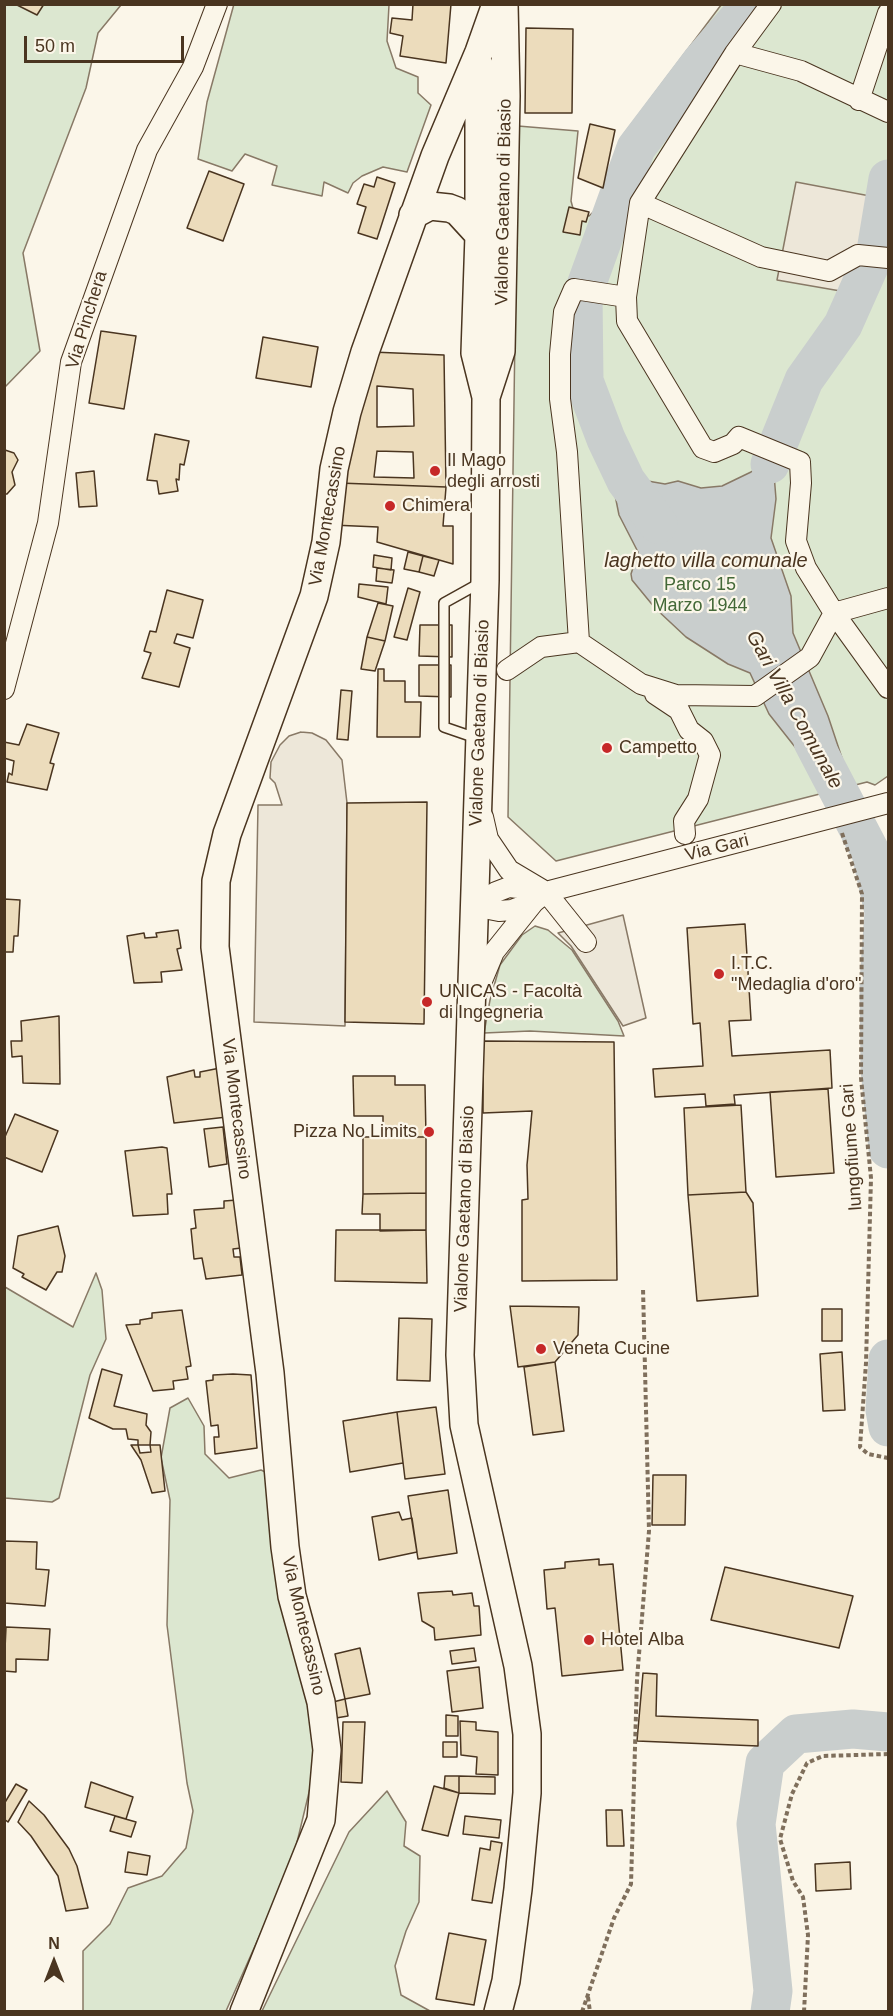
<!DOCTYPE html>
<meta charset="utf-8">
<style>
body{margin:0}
#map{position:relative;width:893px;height:2016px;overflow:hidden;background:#fbf6e9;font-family:Helvetica,sans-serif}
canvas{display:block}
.frame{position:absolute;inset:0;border:6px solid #4a3520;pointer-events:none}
.north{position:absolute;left:24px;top:1932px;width:60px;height:60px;-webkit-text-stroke:4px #fbf6e9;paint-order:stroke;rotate:0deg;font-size:16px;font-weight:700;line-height:24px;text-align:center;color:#4a3520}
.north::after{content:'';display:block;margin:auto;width:21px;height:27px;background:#4a3520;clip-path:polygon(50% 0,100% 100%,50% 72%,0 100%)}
.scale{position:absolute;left:24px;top:36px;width:160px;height:27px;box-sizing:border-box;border:3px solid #4a3520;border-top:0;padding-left:8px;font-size:18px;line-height:21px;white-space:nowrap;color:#4a3520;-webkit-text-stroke:4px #fbf6e9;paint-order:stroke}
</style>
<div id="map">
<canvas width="893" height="2016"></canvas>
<div class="frame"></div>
<div class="north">N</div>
<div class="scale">50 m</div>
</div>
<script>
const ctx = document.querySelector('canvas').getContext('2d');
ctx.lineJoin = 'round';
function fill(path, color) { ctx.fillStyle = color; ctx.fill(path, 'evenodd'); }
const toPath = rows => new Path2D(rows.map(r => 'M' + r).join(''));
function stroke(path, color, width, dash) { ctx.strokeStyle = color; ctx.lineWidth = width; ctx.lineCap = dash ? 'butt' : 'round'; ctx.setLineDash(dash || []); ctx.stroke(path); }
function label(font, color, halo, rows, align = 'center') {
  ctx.font = font + ' Helvetica,sans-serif'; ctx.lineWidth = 4.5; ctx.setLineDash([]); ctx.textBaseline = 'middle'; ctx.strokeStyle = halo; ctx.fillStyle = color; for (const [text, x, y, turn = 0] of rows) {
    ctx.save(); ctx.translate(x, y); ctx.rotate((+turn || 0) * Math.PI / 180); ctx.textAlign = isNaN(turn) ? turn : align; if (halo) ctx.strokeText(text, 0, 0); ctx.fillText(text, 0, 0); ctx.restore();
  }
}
const green = toPath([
 [234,4,389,5,387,41,396,68,418,77,418,93,431,105,407,172,383,167,362,176,353,183,348,193,324,182,322,196,272,185,277,166,245,154,232,171,198,159,207,102,234,4],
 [5,5,121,5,98,33,86,88,23,253,40,351,5,387,5,5],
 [721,5,888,5,888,776,875,785,867,782,556,861,508,817,518,126,578,131,571,201,574,212,589,216,606,200,624,134,721,5],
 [535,926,548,930,572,950,618,1021,624,1036,530,1031,484,1033,490,1000,500,965,522,935,535,926],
 [96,1273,102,1290,106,1339,90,1375,59,1498,52,1502,5,1498,5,1287,73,1327,96,1273],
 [188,1398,204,1426,205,1454,229,1478,261,1470,278,1478,324,1730,292,1863,226,2011,83,2012,83,1951,110,1924,128,1888,162,1876,186,1848,193,1811,187,1783,167,1625,170,1500,161,1458,170,1408,188,1398],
 [387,1791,406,1822,404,1846,420,1856,419,1902,406,1931,395,1966,401,1995,430,2011,262,2011,349,1832,387,1791]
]);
fill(green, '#dce7d0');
stroke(green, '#887966', 1.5);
const parking = toPath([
 [796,182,870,196,852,293,777,280,796,182],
 [301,732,312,733,326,740,342,760,347,803,345,1026,254,1022,258,805,282,805,275,783,270,778,271,762,280,745,289,736,301,732],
 [623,915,646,1018,623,1026,571,946,558,933,623,915]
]);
fill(parking, '#ede7d9');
stroke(parking, '#887966', 1.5);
const water = toPath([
 [764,462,770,464,774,474,776,499,771,538,791,596,793,633,828,716,847,773,846,783,838,790,831,791,819,781,814,771,769,714,750,673,728,664,686,637,655,608,632,580,631,574,638,552,619,515,615,495,619,487,626,481,636,479,665,484,678,481,701,488,722,486,751,472,764,462]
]);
fill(water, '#c9cecd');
stroke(water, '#887966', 1.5);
stroke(toPath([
 [770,464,804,380,843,325,876,251,888,179],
 [658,524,626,481,606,439,584,381,583,294,636,148,701,62,751,4],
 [813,742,871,853,884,912,879,982,880,1069,888,1149],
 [888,1359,885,1410,888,1427],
 [770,2012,773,1991,756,1824,765,1763,796,1734,853,1729,888,1732]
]), '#c9cecd', 39);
const building = toPath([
 [15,4,44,4,37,15,15,4],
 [413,4,451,4,446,63,400,56,403,36,390,33,392,18,412,20,413,4],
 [526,28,573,29,572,113,525,113,526,28],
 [590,124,615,130,603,188,578,178,590,124],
 [209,171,244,184,223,241,187,228,209,171],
 [377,177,395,183,377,239,358,233,366,207,357,204,364,184,374,187,377,177],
 [569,207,589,212,586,222,582,221,580,235,563,232,569,207],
 [101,331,136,336,124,409,89,403,101,331],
 [263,337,318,347,311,387,256,378,263,337],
 [372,352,444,355,446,487,339,483,372,352],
 [377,386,413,389,414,426,377,427,377,386],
 [377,451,413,452,414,478,374,477,377,451],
 [155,434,189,441,184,465,180,464,179,480,176,479,178,491,159,494,157,481,147,480,155,434],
 [5,450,14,453,18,460,12,472,15,485,7,494,4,494,5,450],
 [94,471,97,506,79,507,76,473,94,471],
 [339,483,446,487,443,526,453,526,453,564,377,542,378,527,332,525,339,483],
 [408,552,423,556,419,572,404,569,408,552],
 [374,555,392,558,391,570,373,567,374,555],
 [423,556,439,560,434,576,419,572,423,556],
 [377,568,394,570,392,583,376,581,377,568],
 [359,584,388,587,386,604,358,597,359,584],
 [408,588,420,592,407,640,394,637,408,588],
 [167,590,203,600,193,638,177,634,174,643,190,648,179,687,142,678,151,653,144,651,150,631,156,632,167,590],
 [378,603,393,606,385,641,367,637,378,603],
 [420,625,452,625,452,657,419,656,420,625],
 [367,637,385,641,375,671,361,669,367,637],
 [419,665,451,665,451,697,419,696,419,665],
 [378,669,384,669,384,681,405,681,405,702,421,702,420,737,377,737,378,669],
 [341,690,352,691,348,740,337,739,341,690],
 [27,724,59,733,50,763,54,764,47,790,7,782,9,773,12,775,14,761,4,758,4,742,19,745,27,724],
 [427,802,424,1024,345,1022,347,803,427,802],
 [4,899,20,900,18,936,14,936,13,952,4,952,4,899],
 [745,924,751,1020,729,1021,732,1056,830,1050,832,1088,734,1095,735,1104,706,1106,705,1094,655,1097,653,1069,703,1066,700,1023,693,1024,687,928,745,924],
 [178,930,181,948,177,949,182,970,161,972,162,982,134,983,127,936,144,933,145,938,157,937,156,933,178,930],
 [59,1016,60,1084,23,1083,22,1056,12,1057,11,1041,22,1041,21,1021,59,1016],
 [483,1041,614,1042,617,1280,522,1281,522,1200,528,1199,527,1165,532,1111,483,1113,483,1041],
 [220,1068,227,1117,174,1123,167,1077,194,1070,195,1077,200,1077,200,1072,220,1068],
 [353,1076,395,1076,395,1085,425,1085,426,1137,383,1137,383,1116,354,1116,353,1076],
 [828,1089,834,1173,776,1177,770,1092,828,1089],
 [741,1105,746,1192,688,1195,684,1108,741,1105],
 [15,1114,58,1131,42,1172,4,1157,4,1139,15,1114],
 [223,1127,227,1164,209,1167,204,1129,223,1127],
 [363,1137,426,1137,426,1193,363,1194,363,1137],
 [162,1147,167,1148,172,1194,167,1194,168,1214,133,1216,125,1151,162,1147],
 [746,1192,753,1203,758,1296,697,1301,688,1195,746,1192],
 [426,1193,426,1230,380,1231,380,1214,362,1214,363,1194,426,1193],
 [237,1200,241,1248,233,1249,234,1257,240,1257,242,1275,206,1279,202,1258,194,1259,191,1229,196,1228,194,1210,224,1208,224,1201,237,1200],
 [58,1226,65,1256,62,1272,57,1272,46,1290,22,1277,24,1274,13,1268,18,1236,58,1226],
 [336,1230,426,1230,427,1283,335,1281,336,1230],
 [510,1306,579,1307,578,1335,555,1362,518,1367,510,1306],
 [822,1309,842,1309,842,1341,822,1341,822,1309],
 [182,1310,191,1366,186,1367,188,1379,173,1381,174,1389,153,1391,126,1325,140,1324,140,1320,152,1318,152,1313,182,1310],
 [399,1318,432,1319,430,1381,397,1380,399,1318],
 [842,1352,845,1410,823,1411,820,1354,842,1352],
 [555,1362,564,1431,533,1435,524,1367,555,1362],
 [102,1369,122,1375,114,1406,147,1414,146,1425,151,1432,150,1445,138,1445,138,1440,128,1439,126,1429,113,1429,89,1418,102,1369],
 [233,1374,251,1375,257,1448,215,1454,214,1437,219,1437,218,1425,211,1426,206,1381,213,1380,213,1375,233,1374],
 [436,1407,445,1474,405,1479,397,1412,436,1407],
 [397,1412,403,1463,350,1472,343,1421,397,1412],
 [131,1445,138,1445,140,1453,151,1452,150,1445,160,1445,165,1491,152,1493,141,1460,131,1445],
 [653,1475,686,1475,685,1525,652,1525,653,1475],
 [448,1490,457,1553,418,1559,408,1496,448,1490],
 [399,1512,402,1520,412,1518,417,1552,379,1560,372,1517,399,1512],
 [4,1541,37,1542,36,1569,49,1570,45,1606,4,1603,4,1541],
 [599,1559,599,1565,613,1564,623,1670,562,1676,555,1608,547,1609,544,1570,565,1568,565,1562,599,1559],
 [725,1567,853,1596,839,1648,711,1620,725,1567],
 [452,1591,453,1595,472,1593,474,1606,479,1606,481,1635,435,1640,434,1628,422,1621,418,1593,452,1591],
 [6,1627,50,1629,48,1660,16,1659,16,1672,4,1671,6,1627],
 [360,1648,370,1694,345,1699,335,1654,360,1648],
 [474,1648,476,1661,452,1664,450,1651,474,1648],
 [479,1667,483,1708,452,1712,447,1671,479,1667],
 [643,1673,657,1674,656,1716,758,1720,758,1746,637,1741,643,1673],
 [345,1699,348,1716,336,1718,333,1702,345,1699],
 [446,1715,458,1716,458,1736,446,1736,446,1715],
 [460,1721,476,1722,476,1730,498,1732,498,1775,476,1774,477,1757,461,1755,460,1721],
 [343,1722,365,1722,362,1783,341,1782,343,1722],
 [443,1742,457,1742,457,1757,443,1757,443,1742],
 [445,1776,459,1776,459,1793,444,1788,445,1776],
 [459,1776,495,1777,495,1794,459,1793,459,1776],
 [91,1782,133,1797,126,1819,85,1807,91,1782],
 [16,1784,27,1790,8,1822,4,1819,4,1804,16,1784],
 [434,1786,459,1793,448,1836,422,1830,434,1786],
 [29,1801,44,1815,69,1849,77,1866,88,1908,66,1911,58,1876,31,1836,18,1822,29,1801],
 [606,1810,622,1810,624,1846,607,1846,606,1810],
 [115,1816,136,1822,131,1837,110,1831,115,1816],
 [465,1816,501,1820,499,1838,463,1834,465,1816],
 [491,1841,502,1843,492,1903,472,1900,480,1848,490,1850,491,1841],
 [128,1852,150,1856,147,1875,125,1872,128,1852],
 [850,1862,851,1889,816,1891,815,1864,850,1862],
 [449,1933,486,1940,474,2005,436,1999,449,1933]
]);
fill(building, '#ecdcbc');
stroke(building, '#4a3520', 1.5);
const lane = toPath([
 [476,738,444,727,444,603,480,583]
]);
const street = toPath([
 [771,4,735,53,640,203,626,297,627,321,703,448,714,452,733,444,739,437,800,462,801,483,796,541,806,568,834,613,888,688],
 [735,53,801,71,888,112],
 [859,100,888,13],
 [640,203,761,257,829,271,858,255,888,258],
 [579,642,641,684,676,695,755,696,810,657,834,613,888,598],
 [507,670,541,647,579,642,567,452,560,399,560,354,564,312,574,289,626,297],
 [4,689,48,523,71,362,147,150,193,67,217,4],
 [655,694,679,710,689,730,703,741,710,755,698,799,684,821,685,834],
 [483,817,488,839,509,870,546,892,586,942],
 [473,906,496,892,509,887,538,890],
 [473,906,499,911,512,910,531,903],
 [476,995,494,952,534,902,546,892,888,803]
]);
const secondary = toPath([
 [479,65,479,235,475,353,486,397,485,580,460,1355,464,1425,518,1666,527,1734,527,1793,518,1889,506,1981,498,2012],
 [413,215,430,206,449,208,457,211,479,235],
 [486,397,501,351,506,96,504,4],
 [244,2012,321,1820,327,1750,321,1702,292,1596,285,1547,270,1373,215,947,216,881,227,834,314,596,326,542,334,469,347,412,365,352,435,156,479,52,496,4]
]);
stroke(lane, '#4a3520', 12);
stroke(street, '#4a3520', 22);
stroke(secondary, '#4a3520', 30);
stroke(toPath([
 [842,833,862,894,861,1078,871,1178,866,1363,860,1447,868,1454,888,1458],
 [588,1997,590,2012],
 [582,2012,614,1918,631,1884,637,1679,649,1531,643,1288],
 [804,2012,808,1935,803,1897,793,1881,780,1839,792,1794,807,1763,823,1756,888,1754]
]), '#7f6f5c', 4, [4.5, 3]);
stroke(lane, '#fbf6e9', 9);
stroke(street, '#fbf6e9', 20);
stroke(secondary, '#fbf6e9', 27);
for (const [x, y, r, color] of [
 [435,471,6,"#c62828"],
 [390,506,6,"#c62828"],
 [607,748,6,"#c62828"],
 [719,974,6,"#c62828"],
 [427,1002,6,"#c62828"],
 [429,1132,6,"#c62828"],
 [541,1349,6,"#c62828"],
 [589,1640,6,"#c62828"]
]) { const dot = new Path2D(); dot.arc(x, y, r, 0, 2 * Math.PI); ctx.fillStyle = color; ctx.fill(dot); stroke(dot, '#fbf6e9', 2); }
label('18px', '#4a3520', '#fbf6e9', [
 ["Vialone Gaetano di Biasio",504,202,-89],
 ["Via Pinchera",87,320,-73],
 ["Via Montecassino",328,516,-80],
 ["Vialone Gaetano di Biasio",480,723,-88],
 ["Via Gari",717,848,-14],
 ["Via Montecassino",236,1109,83],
 ["lungofiume Gari",852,1147,-94],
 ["Vialone Gaetano di Biasio",465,1209,-88],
 ["Via Montecassino",303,1626,77]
]);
label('18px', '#4a3520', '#fbf6e9', [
 ["Il Mago",447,461],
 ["degli arrosti",447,482],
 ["Chimera",402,506],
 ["Campetto",619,748],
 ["I.T.C.",731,964],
 ["\"Medaglia d'oro\"",731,985],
 ["UNICAS - Facoltà",439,992],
 ["di Ingegneria",439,1013],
 ["Pizza No Limits",417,1132,"right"],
 ["Veneta Cucine",553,1349],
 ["Hotel Alba",601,1640]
], 'left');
label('18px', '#436837', '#fbf6e9', [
 ["Parco 15",700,585],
 ["Marzo 1944",700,606]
]);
label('italic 20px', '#4a3520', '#fbf6e9', [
 ["laghetto villa comunale",706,561],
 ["Gari Villa Comunale",794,710,61]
]);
</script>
